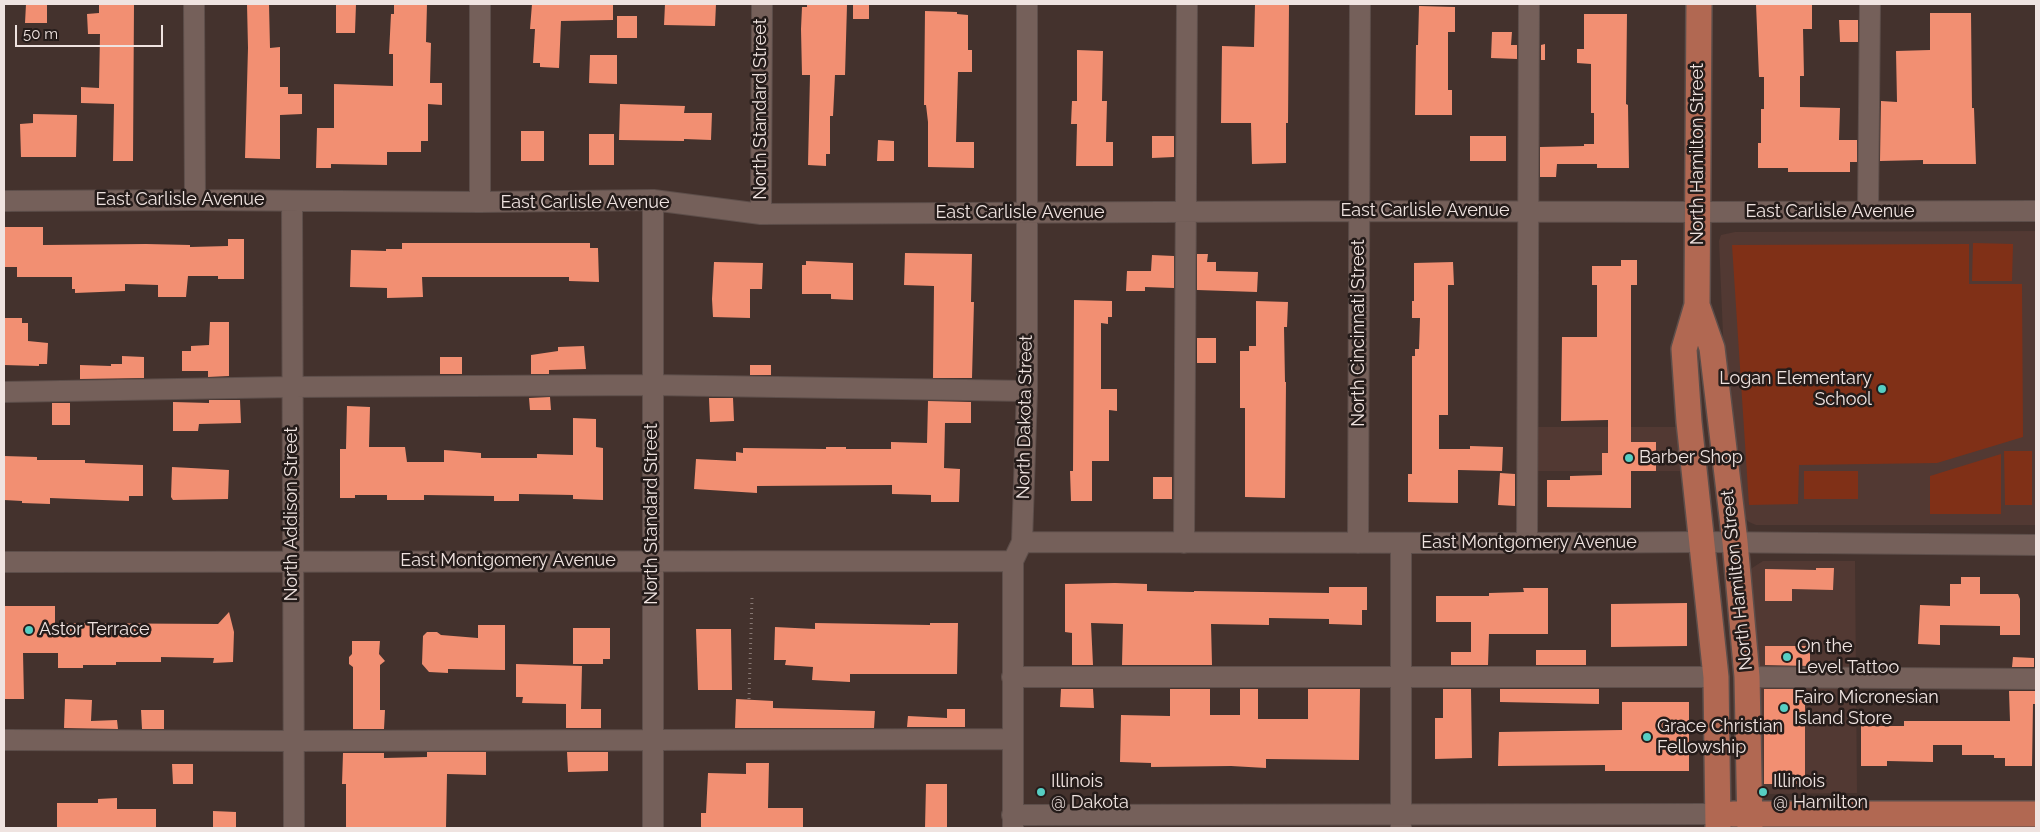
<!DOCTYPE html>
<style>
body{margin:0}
#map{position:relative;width:2040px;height:832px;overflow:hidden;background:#44322d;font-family:Raleway,sans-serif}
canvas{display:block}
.frame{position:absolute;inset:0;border:5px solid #efe3e0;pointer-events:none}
.scale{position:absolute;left:15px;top:25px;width:148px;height:22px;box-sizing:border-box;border:2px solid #efe3e0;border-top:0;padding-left:6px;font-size:15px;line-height:18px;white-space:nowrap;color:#efe3e0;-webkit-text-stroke:4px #251c1a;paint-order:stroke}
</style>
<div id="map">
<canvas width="2040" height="832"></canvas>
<div class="frame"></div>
<div class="scale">50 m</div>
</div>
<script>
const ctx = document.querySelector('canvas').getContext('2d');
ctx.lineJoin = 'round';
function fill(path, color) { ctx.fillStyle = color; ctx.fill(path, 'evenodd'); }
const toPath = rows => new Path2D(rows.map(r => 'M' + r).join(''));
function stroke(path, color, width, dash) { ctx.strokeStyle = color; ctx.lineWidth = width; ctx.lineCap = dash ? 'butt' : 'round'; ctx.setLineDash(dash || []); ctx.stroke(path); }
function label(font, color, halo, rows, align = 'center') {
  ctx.font = font + ' Raleway,sans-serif'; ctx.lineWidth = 5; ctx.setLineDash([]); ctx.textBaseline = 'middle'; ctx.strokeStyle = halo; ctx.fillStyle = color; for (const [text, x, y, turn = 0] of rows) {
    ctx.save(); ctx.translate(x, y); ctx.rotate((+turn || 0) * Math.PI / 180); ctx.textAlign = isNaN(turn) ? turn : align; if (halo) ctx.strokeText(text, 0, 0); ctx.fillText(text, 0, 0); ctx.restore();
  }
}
fill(toPath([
 [2036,231,2036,525,1756,525,1749,522,1743,516,1724,358,1719,241,1721,235,1735,232],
 [1518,427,1678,427,1681,471,1518,471],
 [1763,561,1855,561,1857,793,1769,794,1760,788,1749,573,1752,568]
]), '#523933');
fill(toPath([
 [1973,243,2013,244,2012,281,1972,281],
 [1969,244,1969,284,2022,284,2023,437,1937,463,1799,465,1798,504,1749,505,1732,245],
 [2004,451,2032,451,2032,505,2005,505],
 [2001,454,2001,514,1930,514,1930,476],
 [1804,471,1858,471,1858,499,1804,499]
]), '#803017');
fill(toPath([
 [26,4,47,4,47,23,25,23],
 [99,4,134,4,133,161,113,161,114,104,81,103,81,87,99,88,100,34,88,34,87,14,99,13],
 [247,4,269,4,270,48,280,47,280,87,288,87,288,94,302,94,302,114,280,115,280,159,245,158,248,48],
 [336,4,356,4,355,33,336,33],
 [394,4,427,4,426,42,431,43,430,83,442,83,442,105,428,104,428,141,421,141,421,152,387,152,387,165,331,164,331,168,316,168,317,128,334,128,334,84,393,86,393,54,389,54,391,14,394,14],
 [532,4,613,4,613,20,561,21,559,68,540,67,540,63,533,63,535,29,530,29],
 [665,4,716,4,715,26,664,25],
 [807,4,847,5,845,75,835,75,833,116,830,116,830,154,826,154,826,166,808,165,810,75,802,75,801,29,802,7,807,7],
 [853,4,869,4,869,19,853,19],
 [1255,4,1289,5,1288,123,1286,123,1286,163,1252,164,1251,123,1221,123,1222,46,1254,47],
 [1756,4,1812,4,1812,29,1803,29,1804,76,1800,76,1800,107,1840,108,1839,140,1857,140,1857,162,1850,162,1850,172,1788,172,1788,168,1758,168,1758,143,1761,143,1761,109,1764,109,1764,77,1759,77],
 [1419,6,1455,7,1455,32,1448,32,1448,90,1452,90,1452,115,1415,115,1416,45,1418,45],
 [925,11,957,12,957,14,968,15,968,50,972,50,972,72,958,72,956,142,974,142,974,168,928,167,928,122,926,105,924,105],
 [1930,13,1971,13,1972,108,1974,108,1976,164,1923,164,1923,160,1880,161,1881,101,1897,102,1896,51,1930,50],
 [1584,14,1627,14,1626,104,1628,105,1629,168,1597,168,1597,164,1557,164,1556,177,1540,177,1540,147,1584,146,1584,144,1594,144,1594,113,1591,113,1591,64,1577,63,1577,49,1584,49],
 [617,16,637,16,637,38,617,38],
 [1839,20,1858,20,1858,42,1840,42],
 [1492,32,1512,32,1511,45,1517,45,1517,59,1491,58],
 [1545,44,1545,60,1541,60,1541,45],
 [1077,50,1103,51,1102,101,1107,101,1106,142,1113,142,1113,166,1076,166,1077,124,1071,124,1072,101,1077,101],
 [590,55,617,55,617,84,589,83],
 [620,104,685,106,684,113,712,113,711,140,684,139,684,141,619,140],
 [33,114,77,115,76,157,21,157,20,124,33,123],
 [521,131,544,131,544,161,521,161],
 [589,134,614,134,614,165,589,165],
 [1152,136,1174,136,1174,157,1152,158],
 [1470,136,1506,136,1506,161,1470,161],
 [878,140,894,141,894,161,877,161],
 [4,227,43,227,43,245,146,244,190,245,190,247,228,246,228,239,244,239,244,279,218,279,218,276,188,276,186,297,158,297,158,285,125,284,125,291,75,293,75,289,72,289,72,277,17,277,17,267,4,267],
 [402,243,590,243,590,248,598,248,599,282,569,281,569,277,422,277,423,297,387,298,387,288,350,287,351,250,386,251,386,249,402,249],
 [905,253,972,254,971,302,974,302,972,378,933,378,934,286,904,285],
 [1197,254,1208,254,1207,262,1216,262,1216,271,1258,272,1257,292,1197,290],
 [1152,255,1174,256,1174,288,1145,287,1145,291,1126,291,1127,271,1151,271],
 [1621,260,1637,260,1637,285,1631,285,1631,442,1656,442,1656,471,1631,471,1631,508,1547,507,1547,480,1570,480,1570,476,1602,475,1602,453,1608,453,1608,420,1561,421,1562,337,1597,337,1597,285,1592,285,1592,266,1621,266],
 [806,261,853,263,853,300,831,299,831,294,802,294,802,265,806,265],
 [714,262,763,263,762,289,750,289,750,318,713,317,712,299],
 [1453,262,1454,285,1448,285,1448,415,1439,415,1439,449,1470,449,1470,446,1503,447,1502,471,1458,470,1458,503,1408,502,1408,474,1412,474,1412,356,1415,356,1415,349,1419,349,1420,318,1412,318,1412,301,1414,301,1414,263],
 [1074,300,1112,301,1112,317,1108,317,1108,324,1101,323,1101,389,1117,389,1117,411,1109,410,1109,461,1092,461,1092,501,1071,501,1070,471,1073,471],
 [1256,301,1288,302,1287,327,1284,327,1285,382,1286,382,1285,498,1245,497,1245,408,1240,408,1240,351,1249,351,1249,346,1256,346],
 [4,318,22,318,22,323,28,323,28,341,48,343,47,364,39,364,39,366,4,365],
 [210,322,229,322,229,376,208,377,208,371,182,371,182,351,191,351,191,346,209,345],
 [1197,338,1216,338,1216,363,1197,363],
 [584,346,586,369,549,370,549,374,531,374,531,355,558,351,558,347],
 [122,356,144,357,144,378,80,379,80,365,111,366,111,364,122,364],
 [440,357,462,357,462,374,440,374],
 [750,365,771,365,771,375,750,375],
 [550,397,551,410,530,410,529,398],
 [709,398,733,398,734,421,710,422],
 [209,400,240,400,241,423,199,424,198,431,173,431,173,402,209,403],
 [928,401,971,402,971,423,945,423,944,468,960,469,959,502,931,502,931,495,892,494,892,485,757,486,757,493,694,489,696,459,736,461,736,452,743,453,743,448,826,449,826,447,846,447,846,449,891,449,891,442,927,443],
 [52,403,70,403,70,425,52,425],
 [347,406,370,407,369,447,405,447,407,462,444,462,444,450,481,453,481,458,537,458,537,454,573,455,573,418,596,419,596,447,603,448,603,500,573,499,573,495,519,494,519,501,494,501,494,496,424,495,424,500,387,500,387,495,355,495,355,498,340,498,340,449,346,449],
 [4,456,37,457,37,460,85,460,85,463,143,465,143,496,129,496,129,501,50,498,50,504,22,503,22,501,4,500],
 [172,467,229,470,228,499,173,500,171,497],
 [1500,473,1515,474,1515,506,1498,505],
 [1153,477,1172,477,1172,499,1153,499],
 [1816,568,1834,568,1833,590,1792,589,1792,601,1765,601,1765,569,1816,570],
 [1961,577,1980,577,1980,594,2018,594,2020,599,2020,635,2000,635,2000,626,1940,625,1940,645,1918,644,1920,605,1950,606,1950,584,1961,584],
 [1115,583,1147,584,1147,591,1194,592,1194,591,1329,593,1329,587,1367,587,1367,610,1362,610,1362,625,1329,624,1329,619,1269,618,1269,625,1211,624,1212,665,1122,665,1123,624,1091,623,1093,665,1072,665,1072,633,1065,632,1065,584],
 [1523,588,1548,588,1548,634,1489,634,1488,665,1451,665,1451,652,1471,652,1471,622,1436,622,1436,596,1489,596,1489,593,1524,592],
 [1687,603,1687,646,1611,647,1611,604],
 [4,606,55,606,55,623,218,624,229,612,234,632,233,662,213,663,214,658,161,657,161,662,116,662,116,665,83,665,83,668,58,668,58,653,23,653,24,699,4,699],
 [815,623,930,625,930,623,958,623,957,674,850,674,850,682,812,680,813,667,785,665,786,660,774,660,775,627,815,629],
 [478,625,505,625,505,670,448,669,448,673,429,672,422,664,423,636,427,632,437,632,441,635,478,638],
 [573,628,610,628,610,659,603,659,603,664,573,664],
 [696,629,731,629,732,690,698,690],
 [352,641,380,641,379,654,385,661,380,665,380,710,385,710,384,729,353,729,353,667,349,664,349,657,352,654],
 [1765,646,1810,646,1810,666,1765,665],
 [1536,650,1586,650,1586,665,1536,665],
 [2013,657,2034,658,2034,667,2012,667],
 [516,664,582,666,581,709,601,709,601,728,566,728,566,704,522,703,523,697,516,697],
 [1061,689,1093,689,1094,708,1060,707],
 [1170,689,1210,689,1210,715,1240,715,1240,689,1258,689,1258,719,1308,719,1308,689,1360,689,1359,760,1266,759,1266,768,1231,766,1151,767,1151,763,1120,762,1121,715,1170,716],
 [1443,689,1471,689,1472,758,1435,759,1435,718,1443,718],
 [1500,689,1599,689,1599,704,1500,702],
 [1764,689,1805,689,1805,784,1764,784],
 [2009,691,2035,691,2035,704,2033,704,2032,766,2005,766,2005,758,1994,758,1994,755,1962,755,1962,745,1933,745,1933,762,1887,761,1887,766,1861,766,1861,726,1904,726,1904,721,2010,721],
 [65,699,92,700,91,721,117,720,118,729,64,728],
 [736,699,773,701,773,708,875,711,874,728,735,728],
 [1622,702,1689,702,1689,771,1605,771,1605,765,1498,766,1499,732,1622,730],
 [947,709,965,709,965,727,907,727,908,716,947,718],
 [141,710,164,710,164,729,142,729],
 [427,752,486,752,486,775,447,774,446,828,346,828,346,784,342,784,343,753,384,753,384,758,427,757],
 [567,752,608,752,608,771,568,772],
 [746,763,769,763,768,808,803,808,803,828,701,828,701,813,706,813,708,773,746,774],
 [172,764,193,764,193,784,173,784],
 [926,784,947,784,947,828,925,828],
 [117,798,117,809,156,809,156,828,57,828,57,803,98,803,98,799],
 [213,811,236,812,236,828,213,828]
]), '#f28f72');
const minor = toPath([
 [194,4,195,200],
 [653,200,653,828],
 [4,201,195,200,480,202,653,200,761,214,1359,211,1697,212,2036,211],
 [292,201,294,828],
 [480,202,480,4],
 [1868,211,1870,4],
 [761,214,762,4],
 [4,392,292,387,652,385,1027,391],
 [1022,542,1527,543,1703,542,2036,545],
 [1184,543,1187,4],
 [1358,543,1360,4],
 [1401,543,1401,828],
 [1527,543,1529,4],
 [4,562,1013,561],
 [1012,677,1716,677],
 [1747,677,2036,679],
 [4,740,294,741,1012,739],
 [1012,815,1718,814],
 [1013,828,1013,561,1022,542,1027,391,1027,4]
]);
const major = toPath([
 [1699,4,1697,305,1684,349,1689,422,1716,677,1718,828],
 [1697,305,1712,348,1735,542,1747,677,1750,828],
 [1733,814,2036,814]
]);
stroke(minor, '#5d4e4a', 22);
stroke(major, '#5d4e4a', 28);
stroke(toPath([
 [749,699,752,598]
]), '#867772', 3, [1, 4]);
stroke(minor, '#75605a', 20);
stroke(major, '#b16852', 25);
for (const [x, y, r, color] of [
 [1882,389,5,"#56cec3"],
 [1629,458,5,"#56cec3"],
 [29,630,5,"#56cec3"],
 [1787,657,5,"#56cec3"],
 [1784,708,5,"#56cec3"],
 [1647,737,5,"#56cec3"],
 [1041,792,5,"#56cec3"],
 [1763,792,5,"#56cec3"]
]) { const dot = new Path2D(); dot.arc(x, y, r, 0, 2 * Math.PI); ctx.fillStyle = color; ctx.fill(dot); stroke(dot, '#251c1a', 2); }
label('18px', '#efe3e0', '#251c1a', [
 ["North Standard Street",761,109,-90],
 ["North Hamilton Street",1698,154,-90],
 ["East Carlisle Avenue",180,200],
 ["East Carlisle Avenue",585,203],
 ["East Carlisle Avenue",1425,211],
 ["East Carlisle Avenue",1830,212],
 ["East Carlisle Avenue",1020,213],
 ["North Cincinnati Street",1359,333,-90],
 ["North Dakota Street",1025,417,-89],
 ["North Addison Street",292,514,-90],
 ["North Standard Street",652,514,-90],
 ["East Montgomery Avenue",1529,543],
 ["East Montgomery Avenue",508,561],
 ["North Hamilton Street",1737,580,-96]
]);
label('18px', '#efe3e0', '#251c1a', [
 ["Logan Elementary",1872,379,"right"],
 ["School",1872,400,"right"],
 ["Barber Shop",1639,458],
 ["Astor Terrace",39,630],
 ["On the",1797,647],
 ["Level Tattoo",1797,668],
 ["Fairo Micronesian",1794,698],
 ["Island Store",1794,719],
 ["Grace Christian",1657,727],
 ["Fellowship",1657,748],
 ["Illinois",1051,782],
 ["@ Dakota",1051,803],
 ["Illinois",1773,782],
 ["@ Hamilton",1773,803]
], 'left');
</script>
